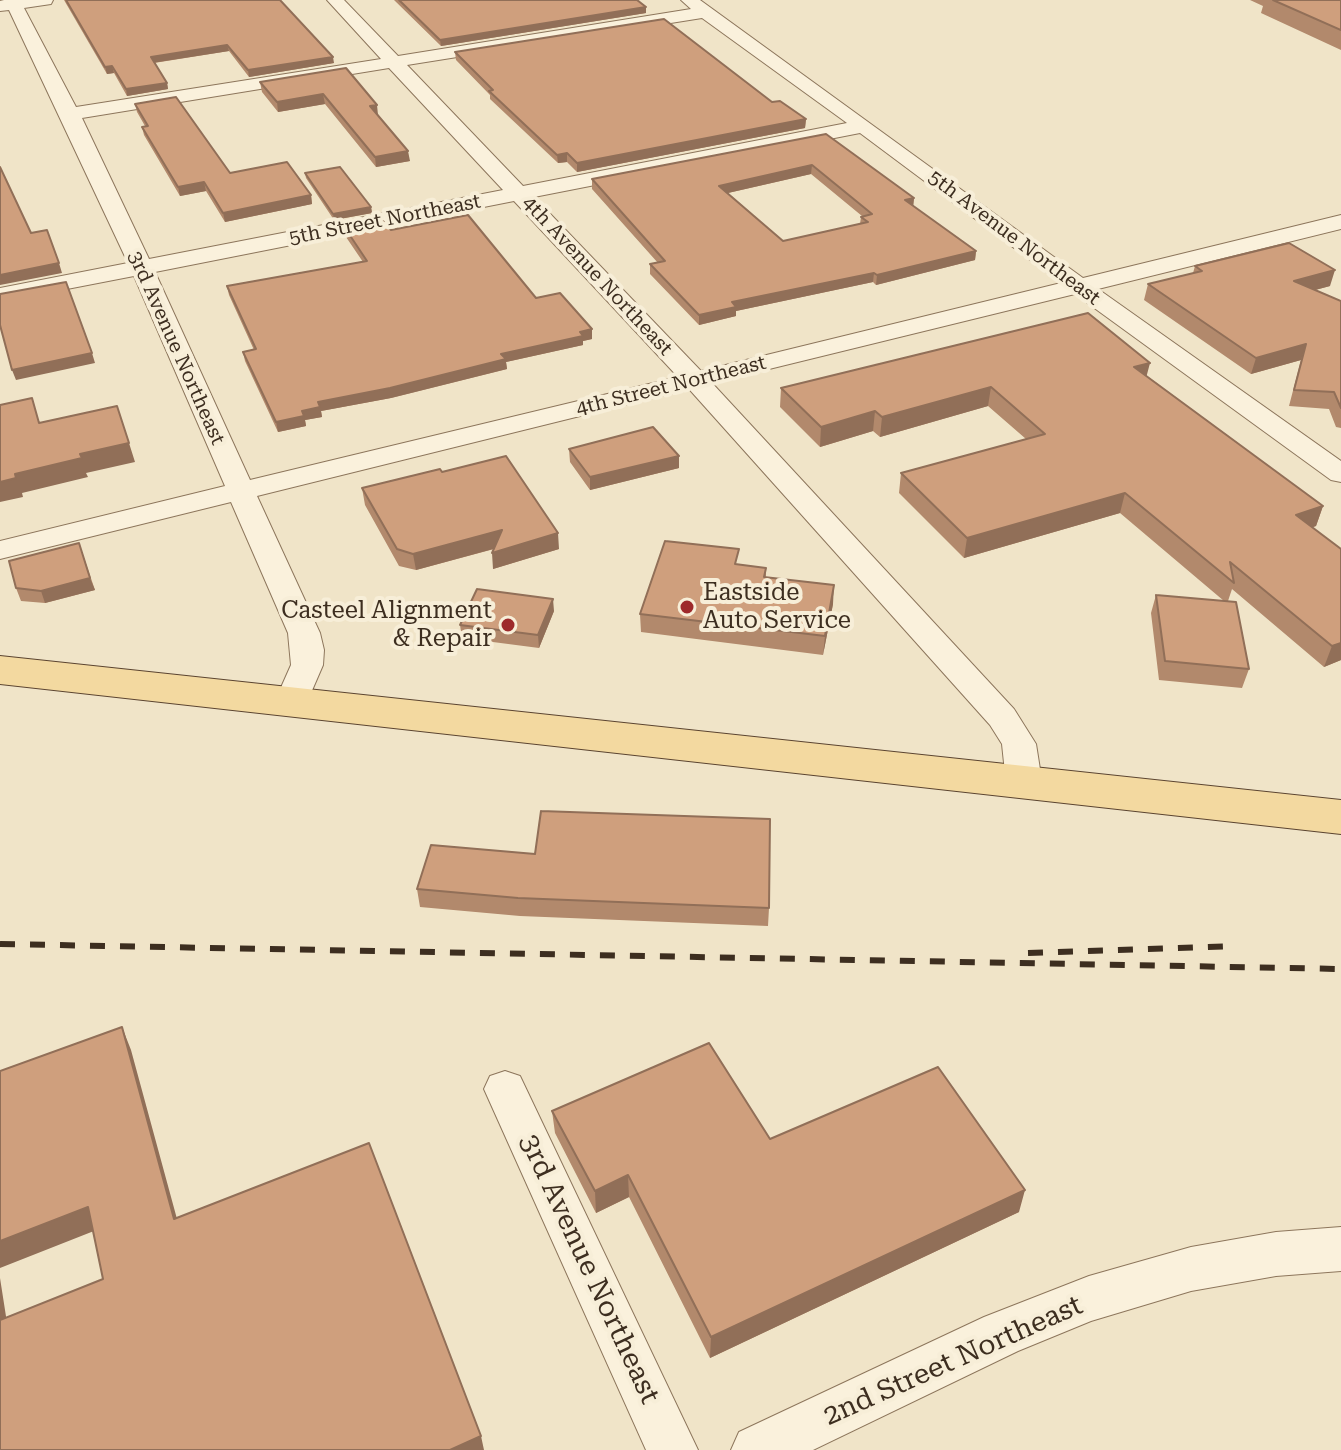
<!DOCTYPE html>
<style>
body{margin:0}
canvas{display:block;background:#f0e4c8}
</style>
<canvas width="1341" height="1450"></canvas>
<script>
const ctx = document.querySelector('canvas').getContext('2d');
ctx.lineJoin = 'round';
const toPath = rows => new Path2D(rows.map(r => 'M' + r).join(''));
function stroke(path, color, width, dash) { ctx.strokeStyle = color; ctx.lineWidth = width; ctx.lineCap = dash ? 'butt' : 'round'; ctx.setLineDash(dash || []); ctx.stroke(path); }
function fill(path, color) { ctx.fillStyle = color; ctx.fill(path, 'evenodd'); }
function label(font, color, halo, rows, align = 'center') {
  ctx.font = font + ' "Roboto Serif",serif'; ctx.lineWidth = 8; ctx.setLineDash([]); ctx.textBaseline = 'middle'; ctx.strokeStyle = halo; ctx.fillStyle = color; for (const [text, x, y, turn = 0] of rows) {
    ctx.save(); ctx.translate(x, y); ctx.rotate((+turn || 0) * Math.PI / 180); ctx.textAlign = isNaN(turn) ? turn : align; if (halo) ctx.strokeText(text, 0, 0); ctx.fillText(text, 0, 0); ctx.restore();
  }
}
const street = toPath([
 [53,0,51,4,24,8,76,107,381,59,327,0,344,0,398,56,691,9,681,0,700,0,1083,278,1341,215,1341,229,1098,289,1341,461,1341,482,1331,480,1075,294,712,383,1014,709,1036,744,1042,782,1036,791,1024,795,1012,791,1006,782,1002,744,990,725,689,389,257,496,320,633,324,650,323,665,304,709,292,712,280,709,275,701,291,665,288,633,231,502,0,559,0,541,225,486,134,276,0,302,0,288,128,263,9,10,0,11,0,1,4,0,53,0],
 [702,18,847,123,523,186,407,65,702,18],
 [389,68,503,190,149,259,82,118,389,68],
 [860,133,1061,283,701,371,534,197,860,133],
 [514,201,678,377,250,480,155,272,514,201],
 [505,1071,520,1076,698,1450,646,1450,484,1089,490,1076,505,1071],
 [1341,1227,1341,1271,1276,1276,1191,1291,1091,1321,1018,1351,813,1450,731,1450,739,1432,984,1317,1089,1276,1191,1247,1276,1232,1341,1227]
]);
const primary = toPath([
 [0,656,1341,800,1341,834,0,684,0,656]
]);
stroke(street, '#8d765c', 2);
stroke(primary, '#5b4430', 2);
fill(street, '#faf1dc');
fill(primary, '#f3d9a0');
stroke(toPath([
 [0,944,1341,969],
 [1028,953,1236,946]
]), '#3d2e20', 6, [15, 15]);
fill(toPath([
 [64,0,280,0,334,63,249,77,229,51,154,63,167,83,168,89,127,96,114,73,107,74],
 [394,0,637,0,646,13,441,46],
 [1250,0,1341,0,1341,50,1261,13,1263,6],
 [455,52,772,102,806,119,805,128,577,172,567,162,558,163,490,99,490,95,456,60],
 [346,68,378,115,410,161,376,167,325,104,278,112,262,92,260,82],
 [135,104,230,173,311,195,312,204,225,222,206,191,180,196,144,135,142,127,145,126,137,112],
 [826,134,914,198,913,206,976,251,975,260,876,285,873,282,736,311,736,316,699,325,650,274,650,264,658,263,592,189,592,179],
 [811,174,862,216,861,217,860,224,783,241,728,193],
 [305,173,371,207,372,213,334,220,306,178],
 [345,228,391,230,536,298,592,329,592,339,583,341,583,345,506,362,507,369,391,398,321,411,322,417,305,420,306,426,278,432,245,361,243,352,254,350,229,295,227,286,363,262,346,237],
 [1195,266,1330,286,1315,290,1341,301,1341,428,1336,427,1329,409,1289,406,1301,360,1251,374,1144,300,1148,284,1193,273],
 [1147,376,1323,506,1316,526,1313,527,1341,660,1324,667,1232,589,1228,601,1249,669,1242,688,1159,680,1151,613,1156,595,1224,601,1120,513,964,558,899,493,901,473,1026,439,988,406,880,437,873,431,820,447,780,407,781,388],
 [569,449,679,468,590,490,570,462],
 [442,472,559,549,493,569,494,549,416,570,399,566,365,505,362,488],
 [79,543,95,590,45,603,21,601,16,588],
 [739,565,766,568,766,577,833,604,823,655,641,632,640,614],
 [554,611,539,648,462,638,460,625],
 [417,889,769,908,768,926,520,916,420,907],
 [552,1111,770,1139,1019,1212,710,1358,629,1197,596,1213,555,1133]
]), '#b2896c');
fill(toPath([
 [646,7,646,13,441,46,440,40],
 [227,45,229,51,152,63,151,57],
 [333,57,334,63,249,77,248,70],
 [112,66,114,73,107,74,105,67],
 [167,83,168,89,127,96,126,89],
 [323,94,325,104,278,112,277,102],
 [377,105,378,115,370,106],
 [806,119,805,128,577,172,577,163],
 [408,151,410,161,376,167,375,157],
 [567,153,567,162,558,163,557,155],
 [812,165,811,174,719,195,719,186],
 [204,182,206,191,180,196,178,187],
 [311,195,312,204,225,222,223,213],
 [914,198,913,208,905,200],
 [371,207,372,213,334,220,333,214],
 [976,251,975,260,876,285,877,275],
 [59,263,62,273,0,285,0,275],
 [1335,270,1330,286,1289,297,1294,281],
 [874,273,873,282,736,311,736,316,699,325,699,315,732,302],
 [592,329,592,339,583,341,583,345,506,362,507,369,391,398,321,411,322,417,305,420,306,426,278,432,276,422,302,411,318,402],
 [1306,344,1301,360,1251,374,1256,358],
 [92,353,95,363,16,380,12,370],
 [1150,363,1145,382,1134,367],
 [991,387,988,406,880,437,882,417],
 [875,411,873,431,820,447,821,427],
 [129,443,135,462,86,473,88,477,22,493,23,497,0,502,0,482,15,474,80,454],
 [679,456,679,468,590,490,590,477],
 [1125,493,1120,513,964,558,967,538],
 [1323,506,1316,526,1290,535,1296,515],
 [502,530,504,546,416,570,413,554],
 [558,533,559,549,493,569,492,553],
 [90,578,95,590,45,603,41,591],
 [834,585,833,604,823,655,825,636],
 [553,599,554,611,539,648,538,635],
 [1341,643,1341,660,1324,667,1332,646],
 [122,1027,131,1050,183,1241,174,1219],
 [628,1175,629,1197,596,1213,595,1191],
 [1025,1190,1019,1212,710,1358,711,1337],
 [88,1207,99,1229,0,1268,0,1241],
 [0,1278,10,1342,0,1326],
 [481,1436,484,1450,450,1450]
]), '#916f58');
const building = toPath([
 [66,0,280,0,333,57,248,70,227,45,151,57,167,83,126,89,112,66,105,67,66,0],
 [399,0,637,0,646,7,440,40,399,0],
 [1273,0,1341,0,1341,30,1273,0],
 [664,19,772,102,780,101,806,119,577,163,567,153,557,155,489,91,493,90,455,52,664,19],
 [346,68,377,105,370,106,408,151,375,157,323,94,277,102,260,82,346,68],
 [176,97,230,173,287,162,311,195,223,213,204,182,178,187,142,127,148,126,135,104,176,97],
 [826,134,914,198,905,200,976,251,877,275,874,273,732,302,736,307,699,315,650,264,665,261,592,179,826,134],
 [812,165,872,214,861,217,868,222,783,241,719,186,812,165],
 [0,167,31,233,47,230,59,263,0,275,0,167],
 [340,167,371,207,333,214,305,173,340,167],
 [468,215,536,298,560,293,592,329,580,332,583,336,501,354,506,359,390,388,318,402,320,407,302,411,304,416,276,422,243,352,256,349,227,286,367,261,345,228,383,221,391,230,468,215],
 [1289,243,1335,270,1294,281,1341,301,1341,408,1334,392,1294,390,1306,344,1256,358,1148,284,1202,271,1195,266,1289,243],
 [66,282,92,353,12,370,0,325,0,294,66,282],
 [1088,313,1150,363,1134,367,1323,506,1296,515,1341,549,1341,643,1332,646,1230,562,1234,583,1125,493,967,538,901,473,1045,434,991,387,882,417,875,411,821,427,781,388,1088,313],
 [32,398,39,423,117,406,129,443,80,454,82,458,15,474,16,478,0,482,0,405,32,398],
 [653,427,679,456,590,477,569,449,653,427],
 [506,456,558,533,492,553,502,530,413,554,397,549,362,488,440,469,442,472,506,456],
 [665,541,739,549,735,564,766,568,764,577,834,585,825,636,640,614,665,541],
 [79,543,90,578,41,591,16,588,9,561,79,543],
 [477,589,553,599,538,635,460,625,477,589],
 [1156,595,1236,602,1249,669,1165,661,1156,595],
 [541,811,770,819,769,908,518,898,417,889,431,845,535,854,541,811],
 [122,1027,174,1219,369,1143,481,1436,450,1450,0,1450,0,1320,103,1279,88,1207,0,1241,0,1071,122,1027],
 [709,1043,770,1139,938,1067,1025,1190,711,1337,628,1175,595,1191,552,1111,709,1043]
]);
fill(building, '#cf9f7d');
stroke(building, '#916f58', 2);
for (const [x, y, r, color] of [
 [687,607,8,"#9e2a2b"],
 [508,625,8,"#9e2a2b"]
]) { const dot = new Path2D(); dot.arc(x, y, r, 0, 2 * Math.PI); ctx.fillStyle = color; ctx.fill(dot); stroke(dot, '#f7eed8', 3); }
label('20px', '#3d2e20', '#f7eed8', [
 ["5th Street Northeast",385,220,-11],
 ["5th Avenue Northeast",1014,238,37],
 ["4th Avenue Northeast",597,276,47],
 ["3rd Avenue Northeast",176,348,66],
 ["4th Street Northeast",671,386,-14]
]);
label('24px', '#3d2e20', '#f7eed8', [
 ["Eastside",703,593],
 ["Auto Service",703,621],
 ["Casteel Alignment",492,611,"right"],
 ["& Repair",492,639,"right"]
], 'left');
label('28px', '#3d2e20', '#f7eed8', [
 ["3rd Avenue Northeast",589,1269,65],
 ["2nd Street Northeast",953,1361,-24]
]);
</script>
